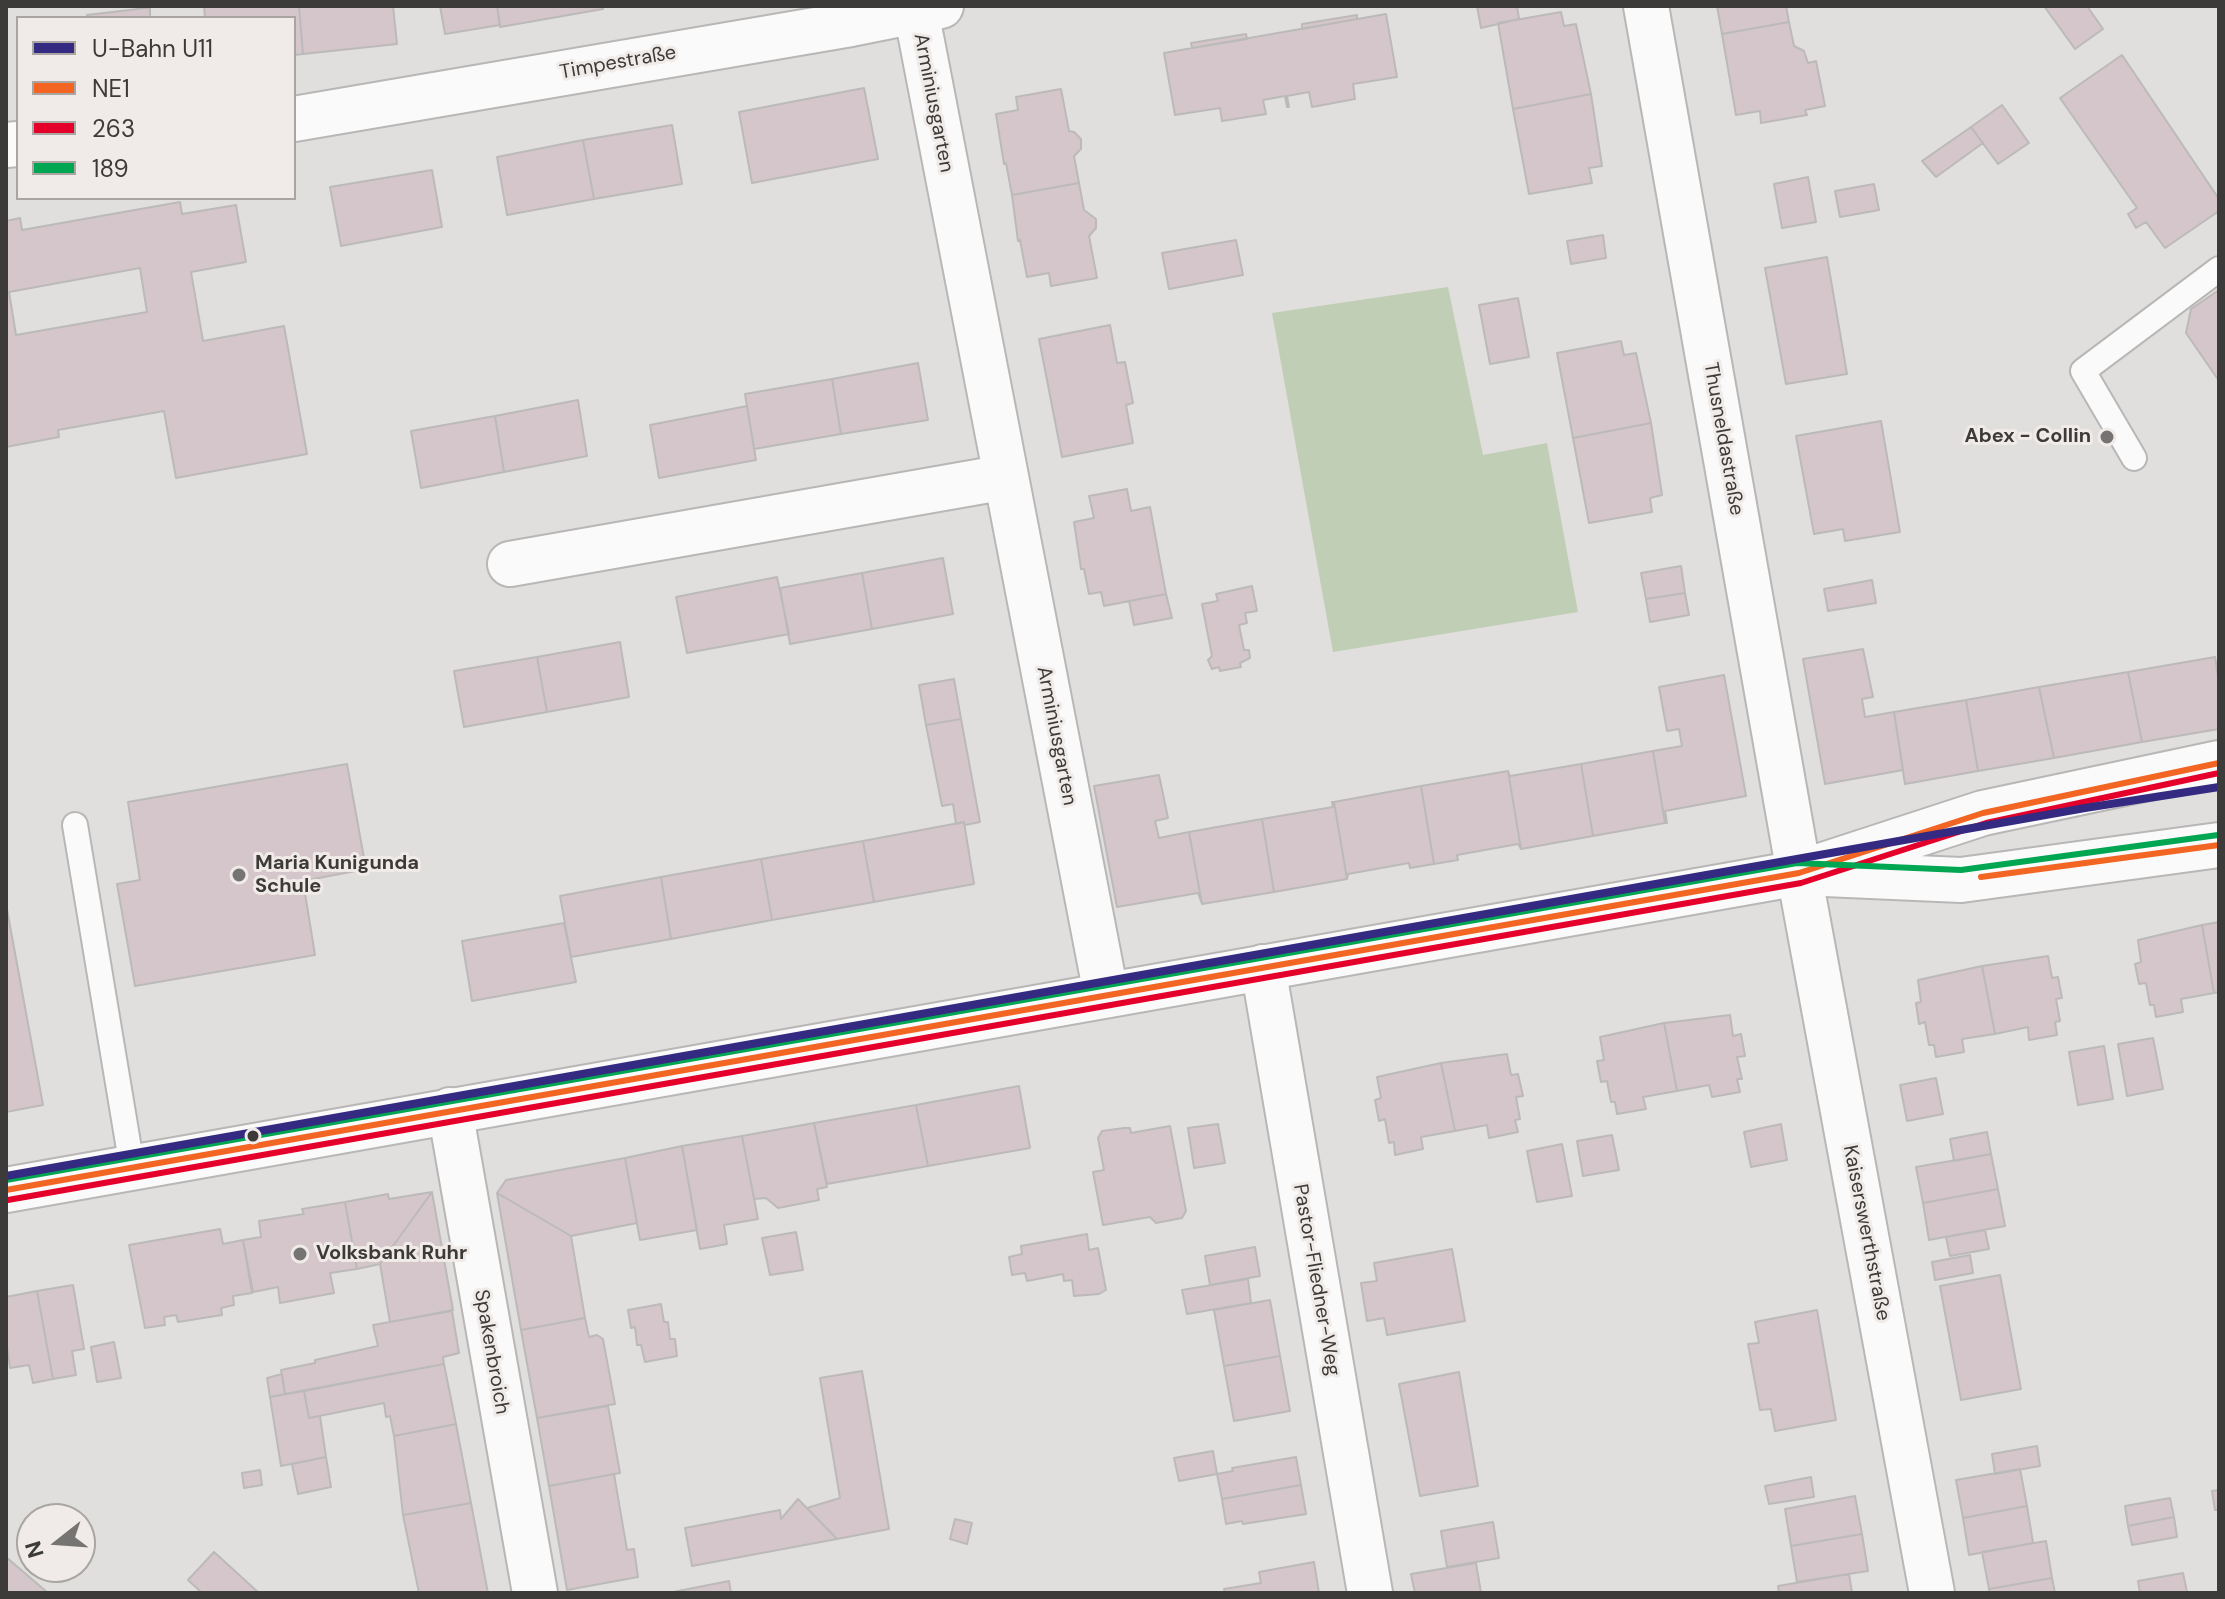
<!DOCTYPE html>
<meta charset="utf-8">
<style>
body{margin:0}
#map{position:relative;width:2225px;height:1599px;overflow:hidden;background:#e1dfdd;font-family:"DM Sans",sans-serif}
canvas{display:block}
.frame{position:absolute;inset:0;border:8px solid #3d3b39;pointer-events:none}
.legend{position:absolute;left:16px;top:16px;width:280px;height:184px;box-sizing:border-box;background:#f0ebe8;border:2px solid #a8a5a2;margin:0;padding:10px 14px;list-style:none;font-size:24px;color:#3d3b39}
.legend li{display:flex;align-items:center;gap:16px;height:40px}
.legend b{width:40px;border:2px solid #a8a5a2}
.north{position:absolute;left:16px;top:1503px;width:80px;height:80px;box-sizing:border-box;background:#f0ebe8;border:2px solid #a8a5a2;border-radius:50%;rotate:253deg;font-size:22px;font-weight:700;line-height:32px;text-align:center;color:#3d3b39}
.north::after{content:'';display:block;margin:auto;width:28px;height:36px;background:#767472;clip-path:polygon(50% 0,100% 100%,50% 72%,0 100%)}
</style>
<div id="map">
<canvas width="2225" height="1599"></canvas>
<div class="frame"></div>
<ul class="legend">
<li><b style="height:10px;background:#342a82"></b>U-Bahn U11</li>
<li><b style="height:10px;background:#f26522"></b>NE1</li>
<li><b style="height:10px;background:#e4002b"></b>263</li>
<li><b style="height:10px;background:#00a651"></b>189</li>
</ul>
<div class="north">N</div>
</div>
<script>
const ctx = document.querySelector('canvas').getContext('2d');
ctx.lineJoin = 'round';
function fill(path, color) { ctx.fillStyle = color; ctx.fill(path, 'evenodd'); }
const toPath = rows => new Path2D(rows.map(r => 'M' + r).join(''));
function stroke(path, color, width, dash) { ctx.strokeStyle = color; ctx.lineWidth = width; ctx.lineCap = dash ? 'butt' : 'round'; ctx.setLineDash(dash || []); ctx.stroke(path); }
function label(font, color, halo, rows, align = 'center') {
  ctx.font = font + ' "DM Sans",sans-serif'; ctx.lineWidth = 6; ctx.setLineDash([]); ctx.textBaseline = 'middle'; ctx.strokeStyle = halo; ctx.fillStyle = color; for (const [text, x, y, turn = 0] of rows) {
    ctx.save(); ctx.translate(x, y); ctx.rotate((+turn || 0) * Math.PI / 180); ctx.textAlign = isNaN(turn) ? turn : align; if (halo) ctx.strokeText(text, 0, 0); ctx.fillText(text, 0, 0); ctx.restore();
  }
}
fill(toPath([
 [1448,287,1483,455,1547,443,1578,612,1333,652,1272,313]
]), '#bfceb4');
const building = toPath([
 [204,6,299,6,303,54,294,55,294,18,205,18,204,6],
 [299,6,393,6,397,44,303,54,299,6],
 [440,6,497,6,500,25,445,34,440,6],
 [497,6,603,6,603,9,500,27,497,6],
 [1477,6,1517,6,1519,19,1481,28,1477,6],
 [1717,6,1786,6,1789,22,1722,34,1717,6],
 [2044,6,2087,6,2103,29,2075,49,2044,6],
 [146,8,150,8,150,18,87,18,87,15,146,8],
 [1561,12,1564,26,1576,24,1591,94,1513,109,1498,23,1561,12],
 [1386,14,1397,77,1353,84,1355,99,1312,107,1309,92,1287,96,1289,107,1287,107,1285,96,1263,100,1266,114,1222,121,1220,108,1175,115,1164,53,1386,14],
 [1357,15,1357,19,1302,29,1302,24,1357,15],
 [1789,22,1794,46,1804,51,1808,63,1816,61,1825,106,1805,110,1807,115,1761,123,1760,111,1736,115,1722,34,1789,22],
 [1246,34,1247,39,1192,48,1191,43,1246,34],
 [2122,55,2219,199,2219,211,2165,248,2146,222,2136,228,2128,214,2137,208,2060,98,2122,55],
 [864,88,878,159,752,183,739,112,864,88],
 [1061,89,1069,131,1074,132,1081,139,1081,149,1074,156,1079,183,1012,195,1006,163,1004,164,996,114,1018,110,1016,97,1061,89],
 [1591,94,1602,166,1589,168,1592,183,1529,194,1513,109,1591,94],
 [2002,105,2029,143,1998,164,1971,127,2002,105],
 [672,125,682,184,594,199,583,140,672,125],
 [1971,127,1983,143,1936,177,1922,161,1971,127],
 [583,140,594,199,507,215,497,157,583,140],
 [432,170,442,227,341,246,330,187,432,170],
 [1808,177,1816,222,1782,228,1774,184,1808,177],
 [1079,183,1084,210,1096,219,1096,228,1089,236,1097,278,1051,286,1049,273,1027,277,1020,240,1018,241,1012,195,1079,183],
 [1874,184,1879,210,1840,217,1835,191,1874,184],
 [180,202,182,214,236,205,246,262,191,272,203,341,284,326,307,454,176,478,164,411,58,430,59,437,6,447,6,221,20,218,22,230,180,202],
 [140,268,147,312,16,335,9,292,140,268],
 [1603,235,1606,258,1571,264,1567,241,1603,235],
 [1236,240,1243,275,1169,289,1162,253,1236,240],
 [1827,257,1847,374,1786,384,1765,268,1827,257],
 [2219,290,2219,381,2186,333,2191,309,2219,290],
 [1518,298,1529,357,1490,364,1479,305,1518,298],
 [1110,325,1117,363,1125,362,1133,403,1126,405,1133,443,1062,457,1039,339,1110,325],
 [1621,341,1624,355,1636,353,1651,423,1573,438,1557,353,1621,341],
 [918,363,928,420,841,434,832,379,918,363],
 [832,379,841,434,754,449,745,394,832,379],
 [578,400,587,456,504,472,495,416,578,400],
 [747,406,756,460,659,478,650,425,747,406],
 [495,416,504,472,421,488,411,431,495,416],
 [1881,421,1900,532,1845,541,1843,529,1814,534,1796,436,1881,421],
 [1651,423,1662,495,1650,498,1652,512,1589,523,1573,438,1651,423],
 [1127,489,1131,511,1150,507,1166,594,1104,606,1101,592,1089,594,1084,569,1081,569,1074,522,1094,518,1089,496,1127,489],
 [943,558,953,614,872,629,862,573,943,558],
 [1681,566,1685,593,1646,599,1641,573,1681,566],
 [862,573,872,629,790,644,780,588,862,573],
 [777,577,789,634,687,653,676,597,777,577],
 [1872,580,1876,603,1828,611,1824,589,1872,580],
 [1252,586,1257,611,1245,613,1247,623,1239,625,1244,650,1249,650,1250,658,1240,663,1241,667,1220,671,1219,667,1212,669,1208,660,1212,656,1202,604,1218,601,1216,594,1252,586],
 [1685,593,1689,615,1650,622,1646,599,1685,593],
 [1166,594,1172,618,1134,625,1129,601,1166,594],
 [620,642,629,697,547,712,537,657,620,642],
 [1863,649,1873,697,1862,699,1865,717,1894,712,1903,770,1825,784,1803,659,1863,649],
 [537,657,547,712,464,727,454,671,537,657],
 [2215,657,2219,682,2219,729,2142,742,2128,672,2215,657],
 [2128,672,2142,742,2054,758,2039,687,2128,672],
 [1724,675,1746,796,1665,811,1667,823,1665,823,1653,751,1682,746,1679,729,1667,731,1659,687,1724,675],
 [954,679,961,719,926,725,919,685,954,679],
 [2039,687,2054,758,1978,771,1966,700,2039,687],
 [1966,700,1978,771,1905,784,1894,712,1966,700],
 [961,719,980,822,965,825,964,822,956,824,953,804,942,806,926,725,961,719],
 [1653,751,1665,823,1593,836,1581,764,1653,751],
 [347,764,366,869,303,881,315,955,135,986,117,884,140,880,128,802,347,764],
 [1581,764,1593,836,1521,849,1508,771,1510,776,1581,764],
 [1508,771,1521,849,1518,844,1457,855,1458,860,1434,864,1421,786,1508,771],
 [1159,775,1168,818,1155,821,1159,838,1189,832,1202,904,1198,893,1117,907,1094,786,1159,775],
 [1421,786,1434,864,1410,868,1409,863,1348,874,1347,879,1334,802,1421,786],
 [1332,802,1334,802,1347,879,1274,892,1262,819,1333,807,1332,802],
 [1262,819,1274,892,1202,904,1189,832,1262,819],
 [964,822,974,884,874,902,863,841,964,822],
 [863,841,874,902,772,920,761,859,863,841],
 [761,859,772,920,671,939,661,877,761,859],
 [661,877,671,939,571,957,560,896,661,877],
 [6,904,43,1105,6,1112,6,904],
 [2219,922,2219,992,2214,993,2202,925,2219,922],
 [564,923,576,982,472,1001,462,941,564,923],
 [2202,925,2214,993,2181,999,2183,1012,2156,1017,2154,1005,2150,1005,2146,983,2139,984,2135,964,2141,962,2138,940,2202,925],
 [2048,956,2052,978,2058,977,2062,998,2056,999,2060,1021,2055,1022,2057,1035,2029,1040,2028,1027,1995,1034,1982,966,2048,956],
 [1982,966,1995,1034,1962,1039,1964,1052,1936,1057,1934,1045,1929,1045,1925,1022,1919,1024,1916,1003,1921,1002,1918,980,1982,966],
 [1730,1015,1733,1036,1741,1034,1745,1056,1737,1057,1742,1079,1737,1079,1740,1092,1712,1097,1709,1085,1677,1091,1664,1023,1730,1015],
 [1664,1023,1677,1091,1643,1097,1646,1109,1617,1114,1615,1102,1611,1102,1607,1081,1601,1082,1597,1061,1604,1060,1600,1037,1664,1023],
 [2153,1038,2163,1089,2127,1096,2118,1044,2153,1038],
 [2104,1046,2113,1099,2078,1105,2069,1052,2104,1046],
 [1507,1054,1511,1075,1518,1074,1523,1096,1516,1097,1520,1119,1515,1120,1518,1132,1489,1138,1487,1125,1455,1131,1441,1063,1507,1054],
 [1441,1063,1455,1131,1421,1137,1423,1149,1395,1155,1394,1142,1389,1143,1385,1119,1379,1121,1375,1100,1381,1098,1377,1077,1441,1063],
 [1936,1078,1943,1114,1907,1121,1900,1085,1936,1078],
 [1019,1086,1030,1148,928,1166,916,1105,1019,1086],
 [916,1105,928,1166,827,1184,814,1123,916,1105],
 [814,1123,827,1187,817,1189,819,1200,778,1208,766,1198,754,1199,742,1136,814,1123],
 [1218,1124,1225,1163,1194,1168,1188,1128,1218,1124],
 [1781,1124,1787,1160,1751,1167,1744,1132,1781,1124],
 [1170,1126,1186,1211,1182,1218,1156,1223,1150,1217,1103,1225,1093,1172,1104,1170,1098,1138,1102,1131,1124,1128,1130,1128,1131,1133,1170,1126],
 [1987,1132,1991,1154,1954,1161,1950,1139,1987,1132],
 [1612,1135,1619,1170,1583,1176,1577,1141,1612,1135],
 [742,1136,758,1219,724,1225,727,1244,700,1249,682,1146,742,1136],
 [1562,1144,1572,1196,1537,1202,1527,1151,1562,1144],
 [682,1146,697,1230,640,1240,625,1158,682,1146],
 [1991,1154,1998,1189,1923,1203,1916,1167,1991,1154],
 [625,1158,637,1223,571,1236,497,1193,506,1180,625,1158],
 [1998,1189,2005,1226,1929,1240,1923,1203,1998,1189],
 [432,1192,380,1264,357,1269,345,1202,388,1194,389,1199,432,1192],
 [432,1192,453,1310,390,1322,380,1264,432,1192],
 [497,1193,571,1236,585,1318,521,1330,497,1193],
 [345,1202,357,1269,330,1273,334,1293,280,1303,278,1287,253,1292,243,1240,261,1237,259,1221,304,1214,302,1209,345,1202],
 [220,1229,223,1244,243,1240,252,1293,233,1296,234,1305,221,1308,222,1315,178,1322,176,1315,164,1317,165,1325,145,1328,129,1245,220,1229],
 [1985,1230,1989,1249,1950,1256,1946,1237,1985,1230],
 [796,1232,803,1270,770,1275,762,1238,796,1232],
 [1087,1234,1089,1250,1098,1248,1106,1290,1099,1294,1074,1296,1072,1280,1064,1281,1063,1274,1027,1281,1025,1273,1012,1275,1009,1257,1022,1254,1021,1246,1087,1234],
 [1255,1247,1260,1276,1210,1285,1205,1256,1255,1247],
 [1452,1249,1465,1321,1387,1335,1384,1318,1367,1321,1361,1283,1377,1281,1374,1263,1452,1249],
 [1970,1255,1973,1273,1935,1280,1932,1262,1970,1255],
 [2000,1275,2021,1389,1961,1400,1940,1286,2000,1275],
 [1248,1279,1251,1303,1187,1314,1182,1290,1248,1279],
 [73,1285,84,1349,72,1351,76,1375,53,1379,37,1291,73,1285],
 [37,1291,53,1379,33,1383,29,1365,10,1368,6,1339,6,1297,37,1291],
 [1270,1300,1280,1356,1224,1366,1214,1310,1270,1300],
 [661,1304,664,1322,668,1322,670,1339,675,1339,677,1356,645,1362,641,1345,637,1345,635,1327,631,1328,628,1310,661,1304],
 [1817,1310,1836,1420,1775,1431,1771,1409,1760,1410,1748,1344,1759,1343,1755,1322,1817,1310],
 [452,1311,459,1353,443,1357,444,1364,285,1394,281,1370,315,1363,315,1360,378,1346,373,1325,452,1311],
 [585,1318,589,1337,597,1335,603,1339,615,1404,537,1418,521,1330,585,1318],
 [114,1342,121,1378,97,1382,91,1347,114,1342],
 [1280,1356,1290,1411,1234,1421,1224,1366,1280,1356],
 [444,1364,456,1424,394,1436,390,1416,386,1417,384,1403,309,1418,304,1391,444,1364],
 [862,1371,889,1529,837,1539,807,1508,840,1498,820,1378,862,1371],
 [1459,1372,1478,1486,1420,1496,1399,1384,1459,1372],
 [282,1374,285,1394,270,1397,267,1378,282,1374],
 [304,1391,309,1418,320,1416,326,1457,281,1466,270,1397,304,1391],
 [608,1406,620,1473,549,1486,537,1418,608,1406],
 [456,1424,471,1503,403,1515,394,1436,456,1424],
 [2037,1446,2040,1466,1995,1474,1992,1454,2037,1446],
 [1213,1451,1217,1474,1179,1481,1174,1458,1213,1451],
 [326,1457,331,1487,298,1494,292,1464,326,1457],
 [1296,1457,1301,1485,1222,1499,1217,1474,1233,1471,1232,1468,1296,1457],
 [2020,1469,2027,1506,1963,1518,1956,1480,2020,1469],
 [260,1470,262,1485,244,1488,242,1473,260,1470],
 [614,1474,627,1550,634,1549,638,1577,567,1590,549,1486,614,1474],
 [1811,1477,1814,1497,1769,1504,1765,1486,1811,1477],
 [1301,1485,1306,1514,1243,1524,1242,1521,1226,1524,1222,1499,1301,1485],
 [2219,1490,2219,1510,2215,1510,2212,1491,2219,1490],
 [1855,1496,1862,1534,1791,1546,1785,1509,1855,1496],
 [2170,1498,2174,1517,2128,1526,2125,1506,2170,1498],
 [798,1499,837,1539,692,1566,685,1528,780,1510,781,1519,798,1499],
 [471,1503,488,1593,419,1593,403,1515,471,1503],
 [2027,1506,2033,1543,1969,1555,1963,1518,2027,1506],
 [2174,1517,2177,1537,2132,1545,2128,1526,2174,1517],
 [955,1519,972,1523,967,1544,950,1539,955,1519],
 [1493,1522,1499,1558,1447,1567,1441,1531,1493,1522],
 [1862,1534,1868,1571,1797,1582,1791,1546,1862,1534],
 [2046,1541,2052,1578,1989,1589,1982,1552,2046,1541],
 [214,1552,259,1593,202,1593,188,1580,214,1552],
 [6,1557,48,1593,6,1593,6,1557],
 [1314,1562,1319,1593,1225,1593,1224,1589,1261,1583,1259,1572,1314,1562],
 [1476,1563,1481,1593,1415,1593,1411,1574,1476,1563],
 [2183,1573,2187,1592,2140,1593,2138,1581,2183,1573],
 [1849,1574,1852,1593,1779,1593,1778,1586,1849,1574],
 [2052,1578,2055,1593,1989,1593,1989,1589,2052,1578],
 [729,1581,731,1593,668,1593,729,1581]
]);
fill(building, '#d5c6cb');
stroke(building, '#bcbab9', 2);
const service = toPath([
 [2134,458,2083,371,2219,269],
 [75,825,132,1167]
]);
const minor = toPath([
 [1646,6,1799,873,1932,1593],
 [916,11,1106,994],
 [294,119,851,24,941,6],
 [6,145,18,144],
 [510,564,1006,477],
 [1263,967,1370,1593],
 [450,1110,535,1593]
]);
const secondary = toPath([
 [1825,874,1961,880,2219,845],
 [6,1190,1799,873,1983,813,2219,763]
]);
stroke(service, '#b9b7b6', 28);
stroke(minor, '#b9b7b6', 48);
stroke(secondary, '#b9b7b6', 48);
stroke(service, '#fafafa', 24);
stroke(minor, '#fafafa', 44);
stroke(secondary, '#fafafa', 44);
stroke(toPath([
 [1981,877,2219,845],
 [6,1190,1799,873,1983,813,2219,763]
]), '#f26522', 6);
stroke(toPath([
 [8,1200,1801,883,1986,823,2219,773]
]), '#e4002b', 6);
stroke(toPath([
 [6,1180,1797,863,1961,870,2218,835]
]), '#00a651', 6);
stroke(toPath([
 [6,1176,2085,808,2219,787]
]), '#342a82', 8);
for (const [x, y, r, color] of [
 [2107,437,8,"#767472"],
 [239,875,8,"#767472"],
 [253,1136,7,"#3d3b39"],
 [300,1254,8,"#767472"]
]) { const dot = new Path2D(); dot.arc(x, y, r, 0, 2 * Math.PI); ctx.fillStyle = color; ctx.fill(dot); stroke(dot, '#f0ebe8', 3); }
label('20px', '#3d3b39', '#f0ebe8', [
 ["Timpestraße",618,63,-10],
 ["Arminiusgarten",933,103,79],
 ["Thusneldastraße",1723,439,80],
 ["Arminiusgarten",1056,736,79],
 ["Kaiserswerthstraße",1866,1233,79],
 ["Pastor-Fliedner-Weg",1316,1280,80],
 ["Spakenbroich",491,1352,80]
]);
label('bold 20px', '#3d3b39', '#f0ebe8', [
 ["Abex - Collin",2091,437,"right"],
 ["Maria Kunigunda",255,864],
 ["Schule",255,887],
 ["Volksbank Ruhr",316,1254]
], 'left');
</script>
